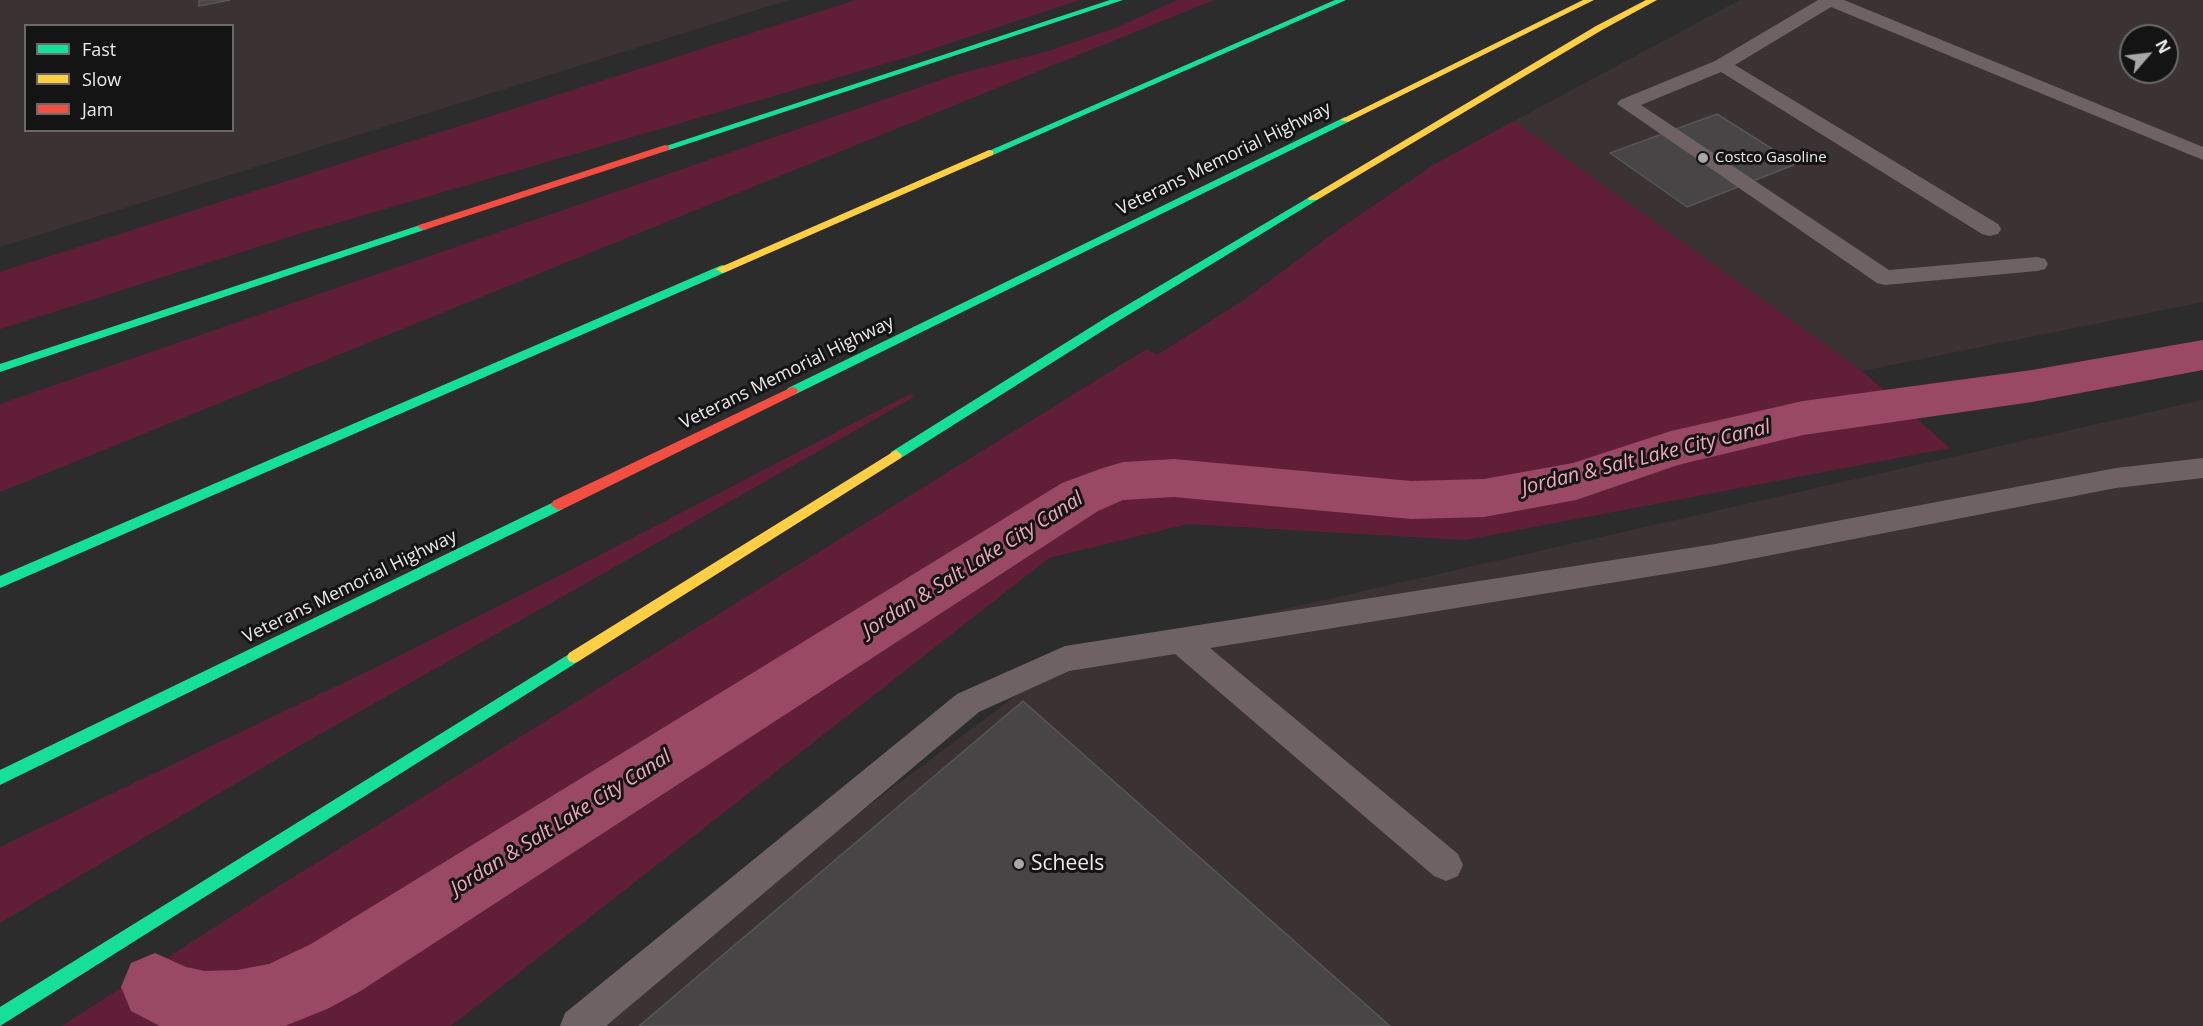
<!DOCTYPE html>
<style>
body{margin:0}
#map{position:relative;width:2203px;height:1026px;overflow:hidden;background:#2d2c2c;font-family:"Open Sans",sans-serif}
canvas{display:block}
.legend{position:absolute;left:24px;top:24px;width:210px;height:108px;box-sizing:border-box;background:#151414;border:2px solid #6b696a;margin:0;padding:8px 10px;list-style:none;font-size:18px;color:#ebe9ea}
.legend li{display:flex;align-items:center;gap:12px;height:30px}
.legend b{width:30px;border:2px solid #6b696a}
.north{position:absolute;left:2119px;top:24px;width:60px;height:60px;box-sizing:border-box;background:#151414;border:2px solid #6b696a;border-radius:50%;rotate:62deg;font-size:16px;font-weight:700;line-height:24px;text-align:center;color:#ebe9ea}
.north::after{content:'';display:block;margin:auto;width:21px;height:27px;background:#a8a7a8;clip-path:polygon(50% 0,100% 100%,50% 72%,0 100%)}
</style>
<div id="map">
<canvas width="2203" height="1026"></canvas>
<ul class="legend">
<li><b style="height:8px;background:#16e098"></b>Fast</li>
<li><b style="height:8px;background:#ffcf43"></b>Slow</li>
<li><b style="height:8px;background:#f24e42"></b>Jam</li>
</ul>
<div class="north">N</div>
</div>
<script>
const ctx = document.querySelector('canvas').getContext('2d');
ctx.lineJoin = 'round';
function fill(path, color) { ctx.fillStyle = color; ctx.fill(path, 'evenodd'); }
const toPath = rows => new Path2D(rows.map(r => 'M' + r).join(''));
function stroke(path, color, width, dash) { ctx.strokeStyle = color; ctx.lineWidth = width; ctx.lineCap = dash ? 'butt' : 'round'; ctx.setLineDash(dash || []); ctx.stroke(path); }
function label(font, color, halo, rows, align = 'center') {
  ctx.font = font + ' "Open Sans",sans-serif'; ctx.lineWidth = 6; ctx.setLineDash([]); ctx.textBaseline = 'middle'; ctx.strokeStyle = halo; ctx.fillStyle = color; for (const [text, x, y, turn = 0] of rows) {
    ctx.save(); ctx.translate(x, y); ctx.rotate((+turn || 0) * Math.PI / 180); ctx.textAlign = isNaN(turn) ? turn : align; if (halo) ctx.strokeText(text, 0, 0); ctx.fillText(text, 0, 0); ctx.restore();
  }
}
fill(toPath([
 [0,0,789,0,0,247],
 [26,26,232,26,232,130,26,130],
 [1740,0,2203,0,2203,302,1862,371,1514,121],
 [2131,36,2167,36,2167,72,2131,72],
 [2203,400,2203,1026,574,1026,1065,659]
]), '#3b3234');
fill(toPath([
 [856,0,1079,0,908,57,295,235,0,329,0,272],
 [1177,0,1214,0,0,492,0,404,958,74,1052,50,1118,27],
 [1514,121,1862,371,1950,448,1465,540,1188,524,1049,558,451,1026,62,1026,263,896,1147,349,1157,355,1244,300,1342,227,1435,164],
 [910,394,914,397,306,742,0,923,0,847,383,664,567,572]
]), '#611f37');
fill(toPath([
 [2203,340,2203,370,2032,402,1803,435,1678,465,1576,500,1484,517,1411,519,1174,497,1123,500,1098,511,359,992,327,1009,285,1026,160,1026,131,1011,121,987,131,963,155,953,186,967,205,971,237,970,269,964,311,944,1062,483,1100,469,1123,462,1174,459,1411,481,1484,479,1573,463,1671,431,1803,401,2032,370,2203,340]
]), '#9a4964');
const building = toPath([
 [199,0,230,0,199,6,199,0],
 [1717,114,1796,164,1687,207,1610,153,1717,114],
 [1023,701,1390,1026,639,1026,1023,701]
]);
fill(building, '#474545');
stroke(building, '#575556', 1.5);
fill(toPath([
 [1818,0,1844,0,2203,147,2203,160,1831,7,1735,65,1998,224,2001,229,1998,234,1990,236,1982,234,1721,72,1641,105,1889,270,2037,257,2045,259,2048,264,2045,269,2037,271,1885,285,1877,283,1617,104,1620,100,1715,61,1818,0],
 [2203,458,2203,478,2116,488,1715,566,1210,648,1458,854,1463,865,1458,876,1446,881,1434,876,1175,654,1069,671,979,712,606,1026,560,1026,565,1013,957,694,1065,646,1715,544,2116,468,2203,458]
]), '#6e6265');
fill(toPath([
 [1110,0,1123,0,669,150,661,150,660,148,1110,0],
 [1335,0,1346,0,993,155,985,155,984,153,1335,0],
 [1345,117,1350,120,1348,122,796,394,792,395,786,391,788,388,1345,117],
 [1313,195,1317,196,1317,200,1115,323,901,458,891,458,890,455,891,452,1107,317,1313,195],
 [423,224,428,227,427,229,0,372,0,364,423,224],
 [722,265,726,266,726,272,0,588,0,576,722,265],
 [558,500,563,501,565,505,563,509,0,785,0,770,558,500],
 [574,651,579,653,581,657,579,661,0,1026,0,1007,574,651]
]), '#16e098');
fill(toPath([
 [1583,0,1594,0,1348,122,1340,120,1583,0],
 [1646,0,1657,0,1602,30,1317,200,1309,200,1308,198,1596,26,1646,0],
 [989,150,993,151,993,155,726,272,722,273,716,269,989,150],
 [896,450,902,455,901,458,579,661,574,663,569,661,567,657,569,653,896,450]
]), '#ffcf43');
fill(toPath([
 [665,145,669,146,669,150,427,229,423,230,418,227,419,225,665,145],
 [792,387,796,388,798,391,796,394,563,509,558,510,551,505,553,501,792,387]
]), '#f24e42');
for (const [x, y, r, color] of [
 [1703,158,6,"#a8a7a8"],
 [1019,864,6,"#a8a7a8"]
]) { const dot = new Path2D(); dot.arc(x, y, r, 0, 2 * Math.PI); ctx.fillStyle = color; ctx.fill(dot); stroke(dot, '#151414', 2); }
label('15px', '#ebe9ea', '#151414', [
 ["Costco Gasoline",1715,158]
], 'left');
label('18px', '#ebe9ea', '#151414', [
 ["Veterans Memorial Highway",1224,159,-26],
 ["Veterans Memorial Highway",787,373,-26],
 ["Veterans Memorial Highway",350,587,-26]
]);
label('italic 20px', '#f1a7ba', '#151414', [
 ["Jordan & Salt Lake City Canal",1646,458,-14],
 ["Jordan & Salt Lake City Canal",973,565,-32],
 ["Jordan & Salt Lake City Canal",561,823,-32]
]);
label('21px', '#ebe9ea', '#151414', [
 ["Scheels",1031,864]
], 'left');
</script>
